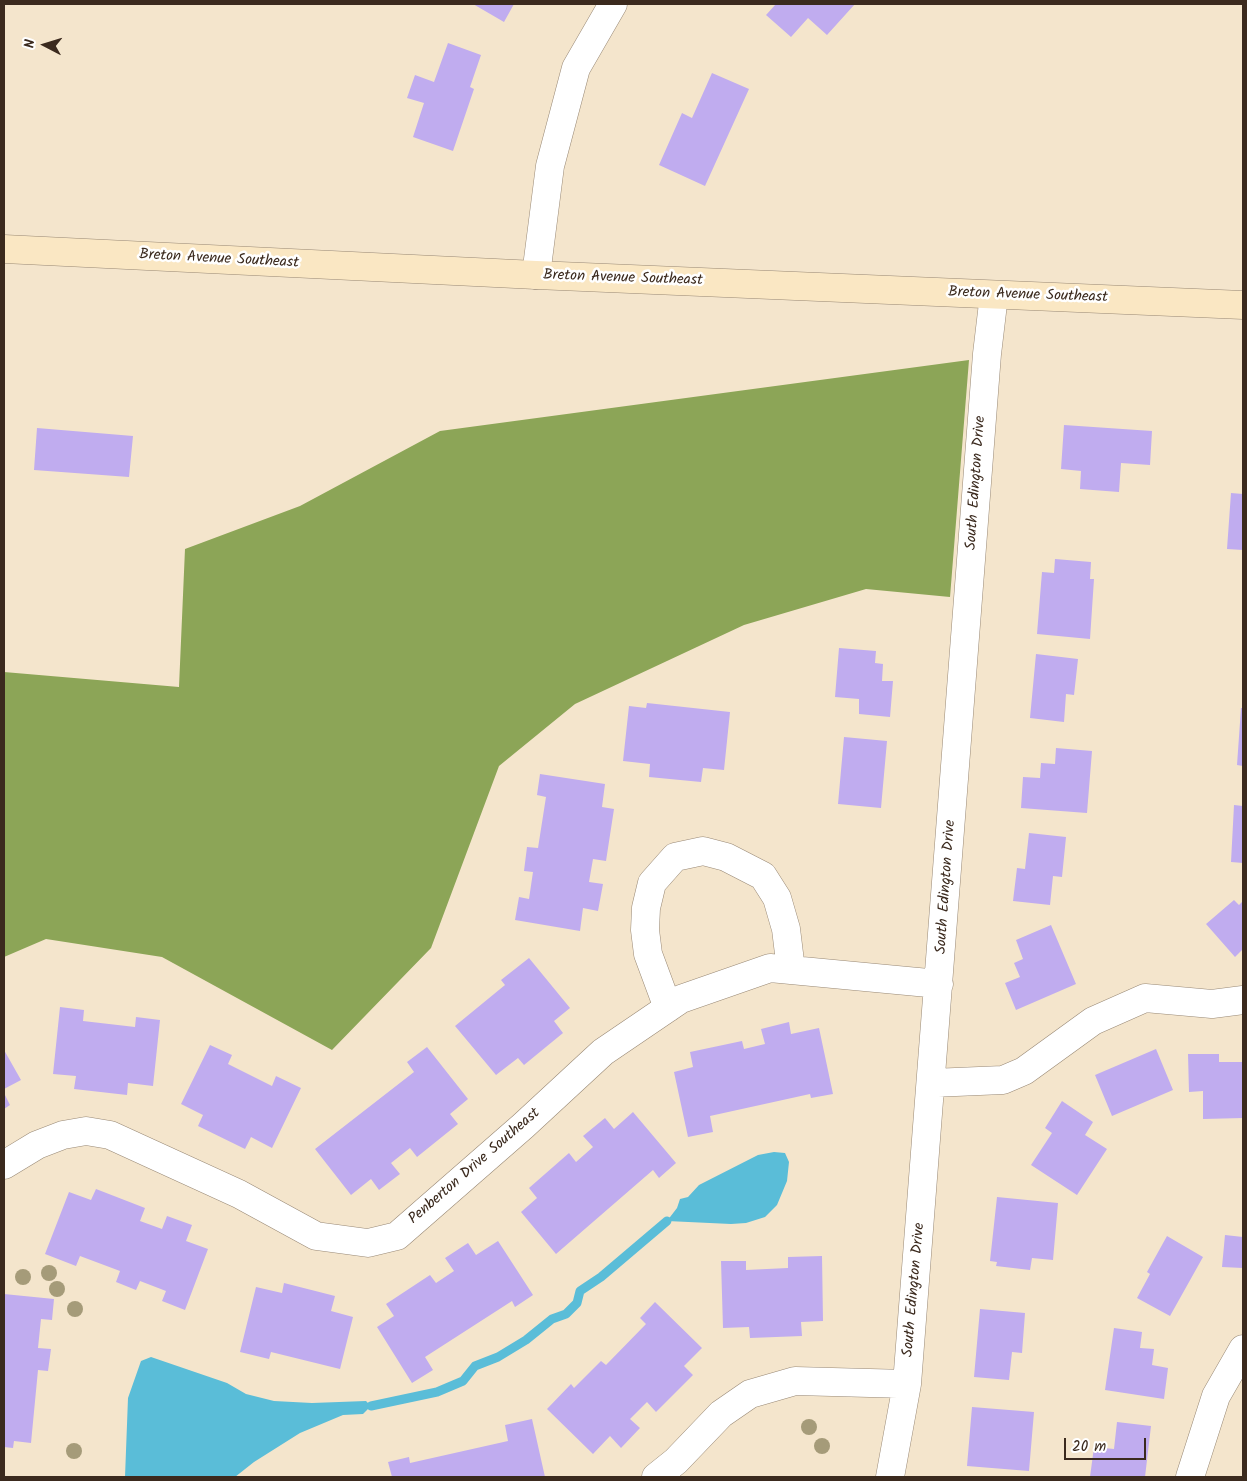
<!DOCTYPE html>
<style>
body{margin:0}
#map{position:relative;width:1247px;height:1481px;overflow:hidden;background:#f4e5cc;font-family:Kalam,sans-serif}
canvas{display:block}
.frame{position:absolute;inset:0;border:5px solid #3b2a1e;pointer-events:none}
.north{position:absolute;left:20px;top:20px;width:50px;height:50px;-webkit-text-stroke:4px #fff;paint-order:stroke;rotate:275deg;font-size:14px;font-weight:700;line-height:20px;text-align:center;color:#3b2a1e}
.north::after{content:'';display:block;margin:auto;width:18px;height:22px;background:#3b2a1e;clip-path:polygon(50% 0,100% 100%,50% 72%,0 100%)}
.scale{position:absolute;left:1064px;top:1438px;width:82px;height:22px;box-sizing:border-box;border:2px solid #3b2a1e;border-top:0;padding-left:6px;font-size:15px;line-height:18px;white-space:nowrap;color:#3b2a1e;-webkit-text-stroke:4px #fff;paint-order:stroke}
</style>
<div id="map">
<canvas width="1247" height="1481"></canvas>
<div class="frame"></div>
<div class="north">N</div>
<div class="scale">20 m</div>
</div>
<script>
const ctx = document.querySelector('canvas').getContext('2d');
ctx.lineJoin = 'round';
function fill(path, color) { ctx.fillStyle = color; ctx.fill(path, 'evenodd'); }
const toPath = rows => new Path2D(rows.map(r => 'M' + r).join(''));
function stroke(path, color, width, dash) { ctx.strokeStyle = color; ctx.lineWidth = width; ctx.lineCap = dash ? 'butt' : 'round'; ctx.setLineDash(dash || []); ctx.stroke(path); }
function label(font, color, halo, rows, align = 'center') {
  ctx.font = font + ' Kalam,sans-serif'; ctx.lineWidth = 5; ctx.setLineDash([]); ctx.textBaseline = 'middle'; ctx.strokeStyle = halo; ctx.fillStyle = color; for (const [text, x, y, turn = 0] of rows) {
    ctx.save(); ctx.translate(x, y); ctx.rotate((+turn || 0) * Math.PI / 180); ctx.textAlign = isNaN(turn) ? turn : align; if (halo) ctx.strokeText(text, 0, 0); ctx.fillText(text, 0, 0); ctx.restore();
  }
}
fill(toPath([
 [969,360,950,597,866,589,744,625,575,704,499,766,431,948,332,1050,162,957,46,939,4,957,4,672,179,687,185,549,300,506,440,431]
]), '#8ca557');
fill(toPath([
 [774,1152,785,1153,789,1162,787,1181,777,1205,765,1217,746,1223,731,1224,667,1221,677,1208,680,1199,688,1197,699,1185,758,1155],
 [151,1357,227,1383,246,1394,274,1401,312,1403,366,1401,371,1406,363,1414,343,1415,300,1433,254,1462,235,1477,125,1477,128,1398,141,1361]
]), '#5abdd8');
stroke(toPath([
 [371,1406,437,1392,463,1381,475,1366,498,1357,526,1340,552,1319,566,1314,577,1303,580,1291,601,1277,667,1221]
]), '#5abdd8', 9);
fill(toPath([
 [473,4,514,4,504,22],
 [776,4,855,4,827,35,808,18,791,37,766,15],
 [448,43,481,55,470,87,474,89,453,151,413,137,424,103,407,98,415,75,434,82],
 [712,73,749,89,705,186,659,165,682,113,692,118],
 [1064,425,1152,431,1150,465,1121,463,1119,492,1080,489,1081,471,1061,469],
 [37,428,133,436,129,477,34,470],
 [1231,493,1243,494,1243,550,1227,549],
 [1055,559,1091,562,1090,579,1094,579,1090,639,1037,634,1042,572,1054,573],
 [839,648,876,651,875,663,883,664,882,681,893,681,890,717,859,714,859,699,835,697],
 [1036,654,1078,659,1074,695,1066,694,1064,722,1030,718],
 [647,703,730,712,724,770,703,768,701,782,649,777,650,764,623,761,629,706,646,708],
 [1241,708,1243,708,1243,766,1237,765],
 [844,737,887,741,881,808,838,804],
 [1056,748,1092,751,1087,813,1021,808,1023,777,1040,778,1041,763,1055,764],
 [540,774,605,784,602,807,614,809,606,861,593,859,589,882,603,884,598,911,583,908,580,931,515,920,519,897,529,899,533,872,524,871,527,847,538,848,546,797,537,795],
 [1234,805,1243,806,1243,863,1231,862],
 [1029,833,1066,837,1062,877,1053,876,1050,905,1013,901,1017,868,1025,869],
 [1234,900,1239,905,1243,901,1243,949,1235,957,1206,924],
 [1051,925,1076,984,1016,1010,1005,983,1020,977,1014,963,1023,959,1016,940],
 [529,958,570,1008,554,1021,563,1033,524,1065,518,1058,496,1075,455,1026,505,985,501,980],
 [60,1007,84,1010,83,1021,135,1027,136,1017,160,1020,153,1086,128,1083,127,1095,74,1089,76,1076,53,1074],
 [789,1022,791,1034,819,1028,833,1094,811,1098,810,1094,710,1116,713,1132,688,1137,674,1072,693,1067,690,1052,742,1041,744,1049,765,1044,761,1029],
 [210,1045,232,1055,228,1064,272,1086,276,1076,301,1088,272,1148,251,1137,245,1149,198,1126,203,1115,181,1104],
 [427,1047,468,1099,450,1114,458,1124,417,1157,410,1148,391,1163,400,1174,379,1190,371,1179,351,1195,315,1149,414,1072,407,1062],
 [1156,1049,1173,1090,1112,1116,1095,1075],
 [4,1050,21,1080,4,1089],
 [1188,1054,1219,1054,1219,1062,1243,1062,1243,1118,1203,1119,1203,1091,1189,1092],
 [4,1093,10,1105,4,1109],
 [1062,1101,1093,1122,1085,1135,1107,1149,1077,1195,1031,1165,1052,1133,1045,1128],
 [633,1112,676,1163,659,1178,653,1170,556,1254,521,1212,537,1198,529,1188,569,1153,576,1162,593,1147,583,1136,605,1118,614,1129],
 [96,1189,145,1208,140,1221,162,1229,167,1216,192,1225,186,1241,208,1249,185,1310,162,1301,166,1291,140,1281,136,1290,116,1282,120,1271,80,1256,76,1266,45,1254,69,1192,91,1200],
 [997,1197,1058,1203,1053,1260,1032,1258,1030,1270,996,1266,997,1262,990,1261],
 [1225,1235,1243,1237,1243,1268,1222,1267],
 [1167,1236,1203,1257,1170,1316,1137,1298,1150,1274,1147,1272],
 [498,1241,533,1295,515,1307,512,1301,425,1357,433,1370,412,1383,377,1327,394,1316,386,1304,430,1275,436,1283,454,1271,445,1258,468,1243,476,1255],
 [822,1256,823,1321,801,1322,802,1336,750,1338,749,1327,723,1328,721,1261,746,1261,746,1270,788,1268,788,1257],
 [284,1283,335,1296,331,1311,353,1317,340,1369,271,1352,269,1359,240,1352,256,1287,282,1293],
 [4,1294,54,1299,52,1320,41,1319,38,1348,51,1349,48,1371,38,1370,31,1443,14,1441,13,1448,4,1447],
 [655,1302,702,1348,684,1366,693,1375,656,1412,647,1402,630,1419,640,1428,621,1448,610,1436,593,1454,547,1409,571,1384,574,1388,601,1361,606,1365,646,1324,640,1318],
 [980,1309,1025,1313,1022,1353,1012,1352,1009,1380,974,1377],
 [1114,1328,1142,1332,1140,1348,1154,1349,1152,1365,1168,1368,1164,1399,1105,1390],
 [972,1407,1034,1412,1029,1471,967,1466],
 [532,1419,545,1477,392,1477,388,1462,409,1457,410,1463,508,1441,505,1425],
 [1117,1422,1151,1426,1145,1477,1090,1477,1094,1447,1114,1449]
]), '#c0acef');
const minor = toPath([
 [536,275,550,166,576,68,613,4],
 [668,1008,648,954,645,930,646,908,652,883,675,857,703,851,726,857,763,876,777,898,786,929,791,970],
 [932,1083,1003,1080,1024,1071,1093,1021,1145,998,1212,1004,1243,1000],
 [4,1165,37,1145,63,1135,86,1131,110,1135,239,1194,316,1236,368,1243,397,1236,523,1126,603,1052,681,999,770,968,939,984],
 [656,1477,676,1461,721,1414,750,1394,795,1381,907,1384],
 [890,1477,907,1384,987,354,994,295],
 [1190,1477,1216,1396,1243,1349]
]);
const secondary = toPath([
 [4,249,536,275,1243,305]
]);
stroke(minor, '#988875', 29);
stroke(secondary, '#988875', 29);
stroke(minor, '#fff', 28);
stroke(secondary, '#fae7c3', 28);
ctx.fillStyle = '#a59b79';
for (const [x, y] of [
 [49,1273],
 [23,1277],
 [57,1289],
 [75,1309],
 [809,1427],
 [822,1446],
 [74,1451]
]) { ctx.beginPath(); ctx.arc(x, y, 8, 0, 2 * Math.PI); ctx.fill(); }
label('15px', '#3b2a1e', '#fff', [
 ["Breton Avenue Southeast",219,260,3],
 ["Breton Avenue Southeast",623,279,2],
 ["Breton Avenue Southeast",1028,296,2],
 ["South Edington Drive",977,483,-86],
 ["South Edington Drive",947,887,-86],
 ["Penberton Drive Southeast",475,1167,-41],
 ["South Edington Drive",915,1290,-85]
]);
</script>
